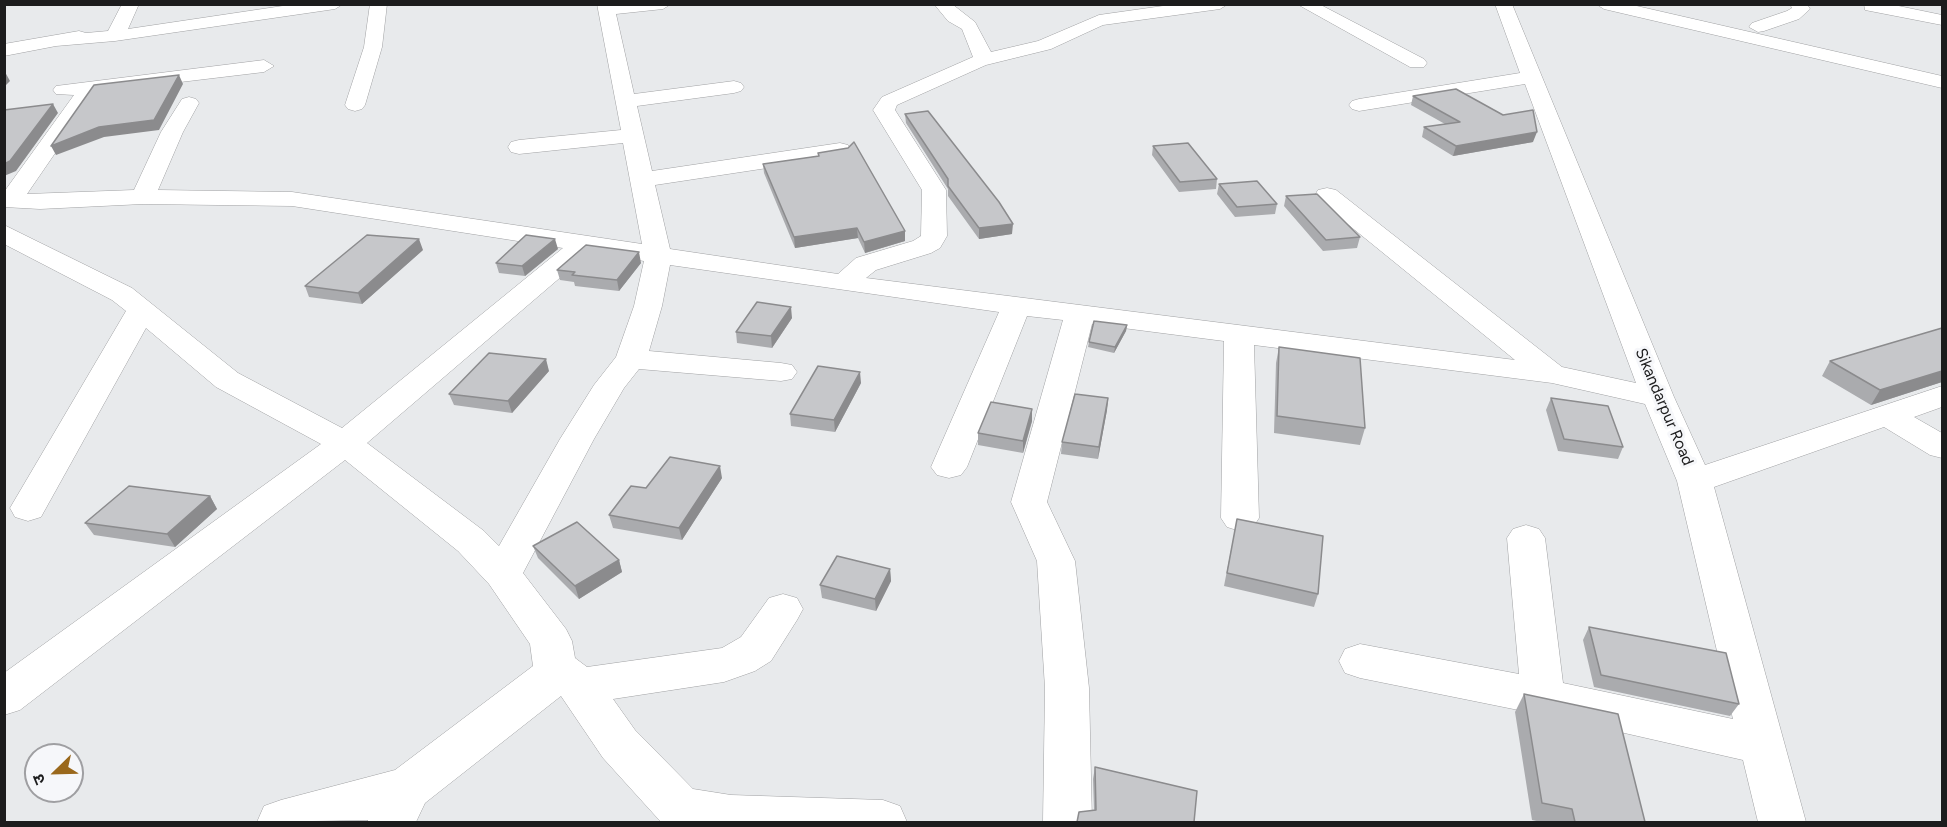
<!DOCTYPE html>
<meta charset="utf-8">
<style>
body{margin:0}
#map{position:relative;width:1947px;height:827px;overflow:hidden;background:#e8eaec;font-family:Figtree,"Noto Sans Devanagari",sans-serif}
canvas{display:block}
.frame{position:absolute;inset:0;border:6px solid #1c1c1d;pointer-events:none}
.north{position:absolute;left:24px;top:743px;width:60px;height:60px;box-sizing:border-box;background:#f6f7fa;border:2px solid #9f9fa2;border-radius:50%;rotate:247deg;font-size:16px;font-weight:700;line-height:24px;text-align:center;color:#1c1c1d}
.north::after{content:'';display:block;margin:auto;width:21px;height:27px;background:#9a681c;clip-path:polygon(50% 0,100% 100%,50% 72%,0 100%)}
</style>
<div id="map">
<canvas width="1947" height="827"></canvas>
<div class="frame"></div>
<div class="north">उ</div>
</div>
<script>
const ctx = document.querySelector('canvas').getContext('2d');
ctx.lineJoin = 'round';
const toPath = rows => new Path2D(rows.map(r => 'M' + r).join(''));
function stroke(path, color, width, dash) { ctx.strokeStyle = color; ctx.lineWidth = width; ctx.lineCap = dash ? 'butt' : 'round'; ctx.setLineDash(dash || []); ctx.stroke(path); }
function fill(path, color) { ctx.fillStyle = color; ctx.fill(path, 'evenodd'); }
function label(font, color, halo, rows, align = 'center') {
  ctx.font = font + ' Figtree,sans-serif'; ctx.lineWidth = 6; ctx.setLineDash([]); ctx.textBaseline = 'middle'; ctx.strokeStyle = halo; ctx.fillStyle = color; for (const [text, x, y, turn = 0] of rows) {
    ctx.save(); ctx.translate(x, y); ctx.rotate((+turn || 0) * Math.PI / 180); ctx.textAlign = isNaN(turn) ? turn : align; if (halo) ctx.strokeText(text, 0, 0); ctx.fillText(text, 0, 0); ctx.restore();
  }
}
const minor = toPath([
 [122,4,139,4,128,29,296,4,343,4,335,9,115,41,56,46,4,56,4,44,79,31,86,33,108,31,122,4],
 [370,4,387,4,382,47,365,105,362,109,355,111,348,109,345,105,364,47,370,4],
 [597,4,671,4,663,9,616,14,634,94,734,81,741,83,744,87,741,91,734,93,637,106,652,171,840,143,848,145,851,150,848,155,840,157,655,185,670,249,838,274,856,258,913,241,921,236,922,190,873,110,882,97,973,57,962,29,948,21,934,4,952,4,975,22,991,52,1038,41,1099,15,1177,4,1228,4,1220,9,1103,25,1051,49,986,65,897,105,895,110,946,190,947,236,940,248,931,253,876,270,866,278,1515,360,1318,200,1315,195,1318,190,1327,188,1336,190,1562,367,1636,383,1525,84,1359,111,1352,109,1349,105,1352,101,1359,99,1520,73,1495,4,1512,4,1674,397,1705,465,1942,386,1942,407,1914,417,1942,433,1942,458,1930,455,1884,427,1714,487,1806,822,1758,822,1743,760,1563,719,1360,678,1345,673,1339,661,1345,649,1360,644,1519,674,1507,538,1513,529,1526,525,1539,529,1545,538,1563,683,1733,719,1677,481,1645,404,1552,383,1254,345,1259,518,1253,527,1240,531,1227,527,1221,518,1224,341,1092,324,1047,502,1075,561,1089,688,1092,822,1043,822,1045,688,1037,561,1011,502,1063,320,1027,316,967,467,961,475,949,478,937,475,931,467,999,312,670,265,662,306,649,351,781,363,792,365,797,372,792,379,781,381,639,369,624,388,594,439,523,573,566,629,572,641,575,658,587,667,722,648,741,637,769,598,783,594,797,598,803,609,797,620,771,661,755,671,724,682,613,699,635,730,693,789,731,795,883,800,900,806,907,822,661,822,603,758,561,696,425,803,416,822,368,822,368,820,257,822,264,806,281,800,395,770,533,666,530,644,489,584,458,551,345,460,20,710,4,715,4,673,321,444,216,387,146,328,41,517,28,521,15,517,10,508,126,311,112,300,4,244,4,225,132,288,238,373,342,428,563,248,292,206,143,204,40,209,4,207,4,192,74,95,56,94,53,90,56,86,264,60,274,66,264,72,97,92,27,194,134,190,161,132,182,99,189,97,196,99,199,103,183,132,158,190,292,192,642,244,623,143,519,154,511,152,508,147,511,142,519,140,621,130,597,4],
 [590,252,644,261,634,306,616,357,594,385,560,439,499,546,484,531,367,443,590,252],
 [1297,4,1319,4,1424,59,1427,63,1424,67,1410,67,1297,4],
 [1596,4,1628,4,1942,76,1942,88,1604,9,1596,4],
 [1790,4,1807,4,1810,9,1799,19,1764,31,1758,32,1749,27,1752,23,1787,11,1792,8,1790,4],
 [1864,4,1889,4,1942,15,1942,25,1865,10,1864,4]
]);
stroke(minor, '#a0a1a3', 1);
fill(minor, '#fff');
fill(toPath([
 [1413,96,1533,142,1453,156,1422,137,1424,127,1445,124,1411,105],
 [905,114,1012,234,979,239,948,196,948,189,906,123],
 [1153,146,1217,179,1216,189,1179,192,1152,155],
 [818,153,905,241,865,253,858,238,795,248,764,173,763,164,818,156],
 [1219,184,1277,204,1275,214,1235,217,1217,194],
 [1286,196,1360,237,1357,248,1323,251,1284,206],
 [558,249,525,276,499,273,496,263],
 [423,250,362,304,309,297,305,286],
 [641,263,619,291,575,286,574,282,560,280,557,270],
 [792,318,772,348,737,343,736,332],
 [1127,325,1126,331,1114,353,1088,347,1089,342],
 [1942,328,1942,382,1871,405,1822,376,1830,361],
 [1279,347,1365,428,1360,445,1274,433,1276,363],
 [549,371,512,413,454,405,449,394],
 [861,383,835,432,791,426,790,414],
 [1108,398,1107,410,1098,459,1061,454,1062,442],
 [1551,398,1623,447,1618,459,1558,451,1546,410],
 [1032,409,1032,421,1023,453,978,445,978,433],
 [722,478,682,540,613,528,609,515,646,488],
 [210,496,217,509,175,547,94,535,85,523],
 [1237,519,1318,594,1314,607,1224,586],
 [533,546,619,560,622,572,579,599,538,558],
 [890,569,891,581,876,611,822,598,820,585],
 [1589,627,1739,704,1730,716,1594,687,1583,640],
 [1524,694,1645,822,1541,822,1532,820,1515,712],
 [1095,767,1197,791,1094,810,1093,779]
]), '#aaabae');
fill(toPath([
 [5,72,10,81,4,87,4,73],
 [179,75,183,84,159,130,104,137,56,155,51,146,99,127],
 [53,104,58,113,16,171,4,176,4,164],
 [1537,132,1533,142,1453,156,1456,146],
 [1013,224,1012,234,979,239,979,228],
 [857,228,858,238,795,248,794,237],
 [905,231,905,241,865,253,864,242],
 [419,239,423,250,362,304,358,293],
 [555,239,558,249,525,276,522,266],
 [639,252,641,263,619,291,617,280],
 [791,307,792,318,772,348,771,336],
 [1127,325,1126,331,1114,353,1115,347],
 [546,359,549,371,512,413,508,401],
 [1942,371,1942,382,1871,405,1880,390],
 [860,372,861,383,835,432,834,420],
 [1108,398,1107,410,1098,459,1099,447],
 [1032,409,1032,421,1023,453,1023,441],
 [720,466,722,478,682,540,679,528],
 [210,496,217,509,175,547,167,534],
 [619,560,622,572,579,599,575,586],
 [890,569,891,581,876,611,875,599]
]), '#8b8b8d');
const building = toPath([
 [179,75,154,120,99,127,51,146,94,85,179,75],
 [1456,89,1503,115,1533,110,1537,132,1456,146,1424,127,1460,122,1413,96,1456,89],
 [53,104,10,161,4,164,4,110,53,104],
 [928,111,999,202,1013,224,979,228,948,186,948,179,905,114,928,111],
 [854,142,905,231,864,242,857,228,794,237,763,164,819,156,818,153,848,148,854,142],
 [1188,143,1217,179,1180,182,1153,146,1188,143],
 [1257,181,1277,204,1237,207,1219,184,1257,181],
 [1317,194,1360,237,1326,240,1286,196,1317,194],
 [367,235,419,239,358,293,305,286,367,235],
 [526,235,555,239,522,266,496,263,526,235],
 [586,245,639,252,617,280,572,275,575,272,557,270,586,245],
 [757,302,791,307,771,336,736,332,757,302],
 [1094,321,1127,325,1115,347,1089,342,1094,321],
 [1942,328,1942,371,1880,390,1830,361,1942,328],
 [1279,347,1360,358,1365,428,1277,416,1279,347],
 [489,353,546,359,508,401,449,394,489,353],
 [818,366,860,372,834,420,790,414,818,366],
 [1075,394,1108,398,1099,447,1062,442,1075,394],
 [1551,398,1608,406,1623,447,1564,439,1551,398],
 [991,402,1032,409,1023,441,978,433,991,402],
 [670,457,720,466,679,528,609,515,631,486,646,488,670,457],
 [129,486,210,496,167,534,85,523,129,486],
 [1237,519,1323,536,1318,594,1227,573,1237,519],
 [577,522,619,560,575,586,533,546,577,522],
 [837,556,890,569,875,599,820,585,837,556],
 [1589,627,1726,653,1739,704,1601,675,1589,627],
 [1524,694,1618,714,1645,822,1575,822,1572,809,1542,803,1524,694],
 [1095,767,1197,791,1194,822,1077,822,1079,812,1096,810,1095,767]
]);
fill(building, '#c6c7ca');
stroke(building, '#8b8b8d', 1.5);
label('16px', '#1c1c1d', '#f6f7fa', [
 ["Sikandarpur Road",1664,407,67]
]);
</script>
